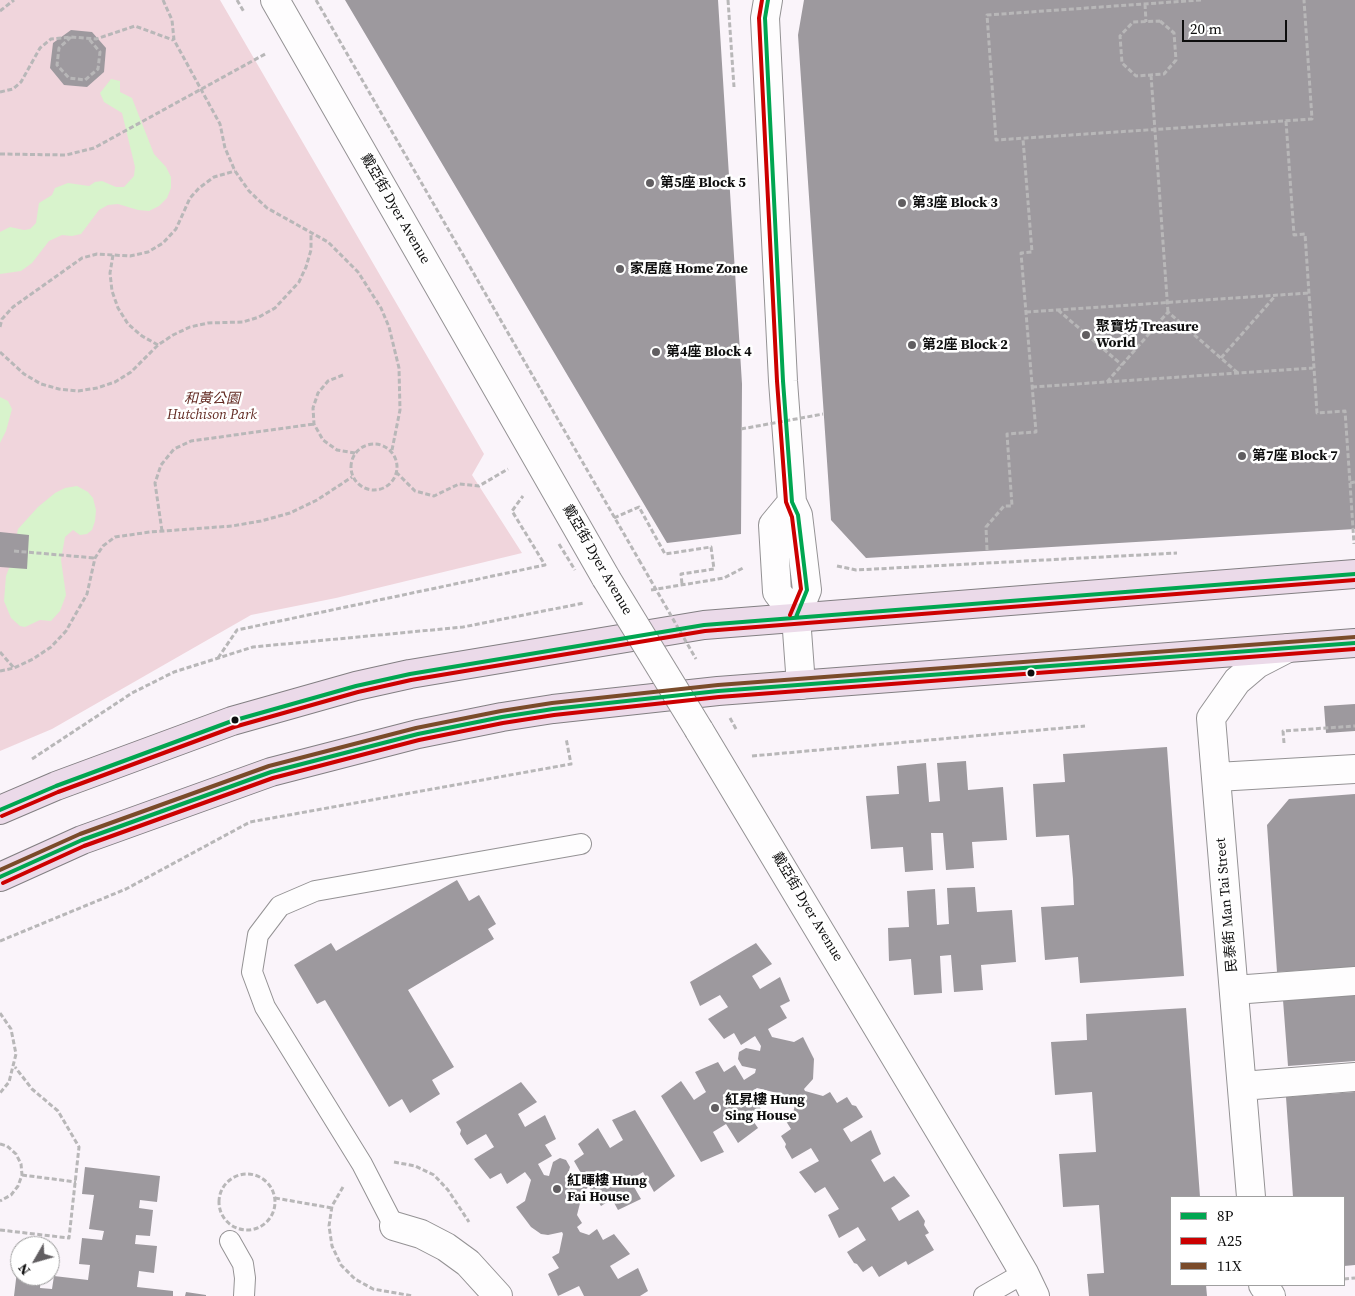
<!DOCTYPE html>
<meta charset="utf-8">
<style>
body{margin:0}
#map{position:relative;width:1355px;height:1296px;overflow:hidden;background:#faf4fa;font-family:"Source Serif 4",serif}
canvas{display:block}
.legend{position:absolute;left:1170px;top:1196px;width:175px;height:90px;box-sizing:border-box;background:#fff;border:1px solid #9f9f9f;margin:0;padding:6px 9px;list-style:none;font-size:15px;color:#0e0e0e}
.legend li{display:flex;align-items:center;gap:10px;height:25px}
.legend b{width:25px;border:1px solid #9f9f9f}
.north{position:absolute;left:10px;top:1236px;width:50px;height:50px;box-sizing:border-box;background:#fff;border:1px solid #9f9f9f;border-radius:50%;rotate:232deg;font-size:14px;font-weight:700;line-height:20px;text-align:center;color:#0e0e0e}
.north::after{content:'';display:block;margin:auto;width:18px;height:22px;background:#615e61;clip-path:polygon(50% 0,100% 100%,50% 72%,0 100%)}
.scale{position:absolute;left:1182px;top:20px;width:105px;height:22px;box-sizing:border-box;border:2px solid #0e0e0e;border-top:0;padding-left:6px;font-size:15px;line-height:18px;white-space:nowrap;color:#0e0e0e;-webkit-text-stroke:4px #fff;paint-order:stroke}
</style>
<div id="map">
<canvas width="1355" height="1296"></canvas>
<ul class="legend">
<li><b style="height:6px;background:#00a651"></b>8P</li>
<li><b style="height:6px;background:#c00"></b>A25</li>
<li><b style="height:6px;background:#7a4b2a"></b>11X</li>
</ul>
<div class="north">N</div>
<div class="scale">20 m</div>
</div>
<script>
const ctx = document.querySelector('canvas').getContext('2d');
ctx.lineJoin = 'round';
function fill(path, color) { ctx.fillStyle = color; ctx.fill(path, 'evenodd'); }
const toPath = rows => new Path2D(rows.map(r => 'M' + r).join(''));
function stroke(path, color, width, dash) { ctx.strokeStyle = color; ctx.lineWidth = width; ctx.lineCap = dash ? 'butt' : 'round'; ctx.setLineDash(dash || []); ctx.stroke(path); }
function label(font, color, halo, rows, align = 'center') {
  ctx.font = font + ' "Source Serif 4","Noto Sans TC",serif'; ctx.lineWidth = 5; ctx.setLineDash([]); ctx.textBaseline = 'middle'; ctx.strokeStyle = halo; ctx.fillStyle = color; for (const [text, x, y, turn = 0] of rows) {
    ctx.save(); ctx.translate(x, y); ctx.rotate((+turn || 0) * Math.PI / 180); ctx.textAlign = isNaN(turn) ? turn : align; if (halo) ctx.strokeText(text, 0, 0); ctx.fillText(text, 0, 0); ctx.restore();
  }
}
fill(toPath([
 [0,0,220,0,484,454,472,475,522,553,336,598,251,615,52,729,0,751]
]), '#f0d5dc');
fill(toPath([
 [111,79,120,81,120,92,132,98,154,154,166,167,171,177,171,188,167,198,159,206,149,211,138,210,118,204,108,205,99,210,81,234,72,236,62,235,49,241,32,263,21,271,0,274,0,232,10,227,24,230,30,229,36,223,39,203,52,195,55,188,68,183,89,186,95,182,102,181,116,187,124,187,134,176,135,167,122,113,104,102,100,93],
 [0,397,8,401,12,409,6,431,0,443],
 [77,486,88,492,93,498,96,510,95,521,92,530,87,534,80,535,73,530,65,537,61,560,66,595,60,611,51,621,40,620,25,627,20,626,11,618,4,601,6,576,11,563,18,529,38,507,55,493,65,488]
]), '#d8f3cc');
fill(toPath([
 [345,0,718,0,742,384,741,534,667,543],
 [804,0,1355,0,1355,529,866,558,831,520,798,35],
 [71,30,92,32,106,48,104,72,87,87,64,85,50,68,53,43],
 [0,532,29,535,27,569,0,567],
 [1355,704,1355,731,1326,733,1324,706],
 [1167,747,1184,976,1080,983,1078,957,1045,960,1041,907,1074,905,1073,879,1069,835,1036,837,1033,784,1065,782,1063,754],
 [966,761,968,790,1003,787,1007,840,972,842,974,868,946,870,943,833,931,833,933,870,905,872,903,847,871,849,866,796,899,794,897,766,926,763,929,802,940,801,937,763],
 [1355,794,1355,967,1277,972,1267,825,1289,799],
 [457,880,469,901,479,895,496,924,488,929,494,939,408,990,454,1067,432,1080,440,1094,410,1113,402,1099,389,1107,325,1000,317,1004,294,965,331,943,336,951],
 [975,887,977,912,1012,910,1016,962,981,965,983,990,954,992,951,955,940,956,942,993,914,995,911,959,889,961,888,928,909,927,907,891,935,889,937,925,949,924,947,888],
 [756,943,772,964,752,976,760,989,780,977,790,1001,780,1006,787,1018,768,1029,772,1037,794,1042,803,1037,814,1059,813,1079,804,1089,805,1091,823,1096,830,1092,837,1103,847,1097,852,1105,856,1106,863,1117,843,1129,851,1142,871,1130,881,1154,871,1160,884,1182,894,1176,910,1196,891,1208,899,1221,918,1210,925,1221,924,1225,929,1233,925,1235,934,1250,908,1265,906,1261,879,1277,872,1266,863,1272,857,1264,854,1263,847,1252,866,1240,858,1227,839,1238,828,1215,839,1209,825,1187,815,1193,799,1172,819,1161,811,1148,792,1159,785,1147,786,1144,781,1136,791,1129,784,1118,793,1113,795,1105,791,1099,786,1103,781,1094,757,1088,751,1092,762,1111,751,1118,758,1128,738,1143,726,1124,713,1132,724,1152,701,1162,661,1096,681,1081,694,1100,706,1092,695,1072,718,1062,724,1072,735,1065,744,1080,755,1073,756,1069,742,1066,738,1059,739,1052,746,1048,760,1051,761,1046,755,1036,741,1045,734,1033,724,1039,708,1019,728,1007,720,995,700,1006,690,982],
 [1355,995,1355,1061,1288,1066,1283,1000],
 [1186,1008,1200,1197,1171,1197,1171,1285,1206,1285,1207,1296,1089,1296,1087,1274,1104,1273,1099,1205,1063,1207,1059,1154,1096,1152,1092,1092,1055,1095,1051,1042,1087,1040,1086,1014],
 [521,1082,537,1102,518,1114,525,1127,545,1115,556,1139,545,1145,552,1156,538,1164,544,1175,549,1176,553,1162,560,1158,566,1160,570,1167,566,1181,570,1182,582,1175,574,1161,584,1154,578,1144,598,1128,610,1148,623,1140,612,1120,635,1110,675,1176,654,1192,643,1172,630,1180,641,1199,618,1210,612,1199,601,1206,589,1187,583,1191,577,1215,582,1223,577,1227,580,1232,589,1235,597,1229,603,1240,614,1234,630,1254,610,1266,618,1279,638,1268,648,1291,640,1296,584,1296,579,1286,558,1296,548,1274,559,1268,552,1257,559,1253,563,1234,562,1232,548,1235,541,1234,531,1227,516,1207,525,1201,531,1180,525,1172,507,1184,501,1173,490,1179,474,1159,494,1147,486,1134,467,1145,460,1134,461,1130,456,1122],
 [1355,1092,1355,1265,1344,1266,1344,1197,1293,1197,1286,1097],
 [85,1167,160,1176,157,1202,140,1200,139,1208,153,1210,150,1236,136,1235,135,1244,157,1246,154,1273,139,1271,137,1287,173,1291,173,1296,14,1296,17,1271,20,1271,20,1276,41,1276,40,1288,52,1289,54,1276,88,1280,90,1265,79,1264,82,1238,102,1240,104,1231,89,1229,94,1195,82,1194],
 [186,1292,206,1295,206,1296,185,1296]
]), '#9d999e');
const lane = toPath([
 [394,1226,362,1164,265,1007,252,972,258,935,280,906,315,891,581,844],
 [230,1241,243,1264,245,1278,244,1296],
 [984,1296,1024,1273]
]);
const street = toPath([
 [275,0,606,578],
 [768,0,765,18,783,381,792,502,798,515,807,590,796,617,801,685],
 [792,502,773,525,777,592,796,617],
 [699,730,989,1213,1024,1273,1035,1296],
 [1217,777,1355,769],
 [1234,990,1355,981],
 [1242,1086,1355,1077],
 [1251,1197,1211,718,1237,681,1257,664,1288,648],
 [394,1226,421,1234,446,1247,468,1263,498,1296],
 [1263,1285,1271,1296]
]);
const primary = toPath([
 [0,810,56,786,232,721,356,686,410,674,704,625,1355,574],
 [0,877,82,840,271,772,418,734,502,717,553,709,718,691,1355,643]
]);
stroke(lane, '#949294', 22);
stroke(street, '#949294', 30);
stroke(primary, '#827f82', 30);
stroke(toPath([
 [163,0,172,20,174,40,220,124,225,148,235,171,249,191,267,208,328,242,358,272,381,308,389,327,399,368,400,410,392,450],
 [237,0,244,12],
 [316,0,639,560],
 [728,0,734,87],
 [1201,0,987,15,996,140,1312,119,1304,0],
 [1145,4,1146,22],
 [0,11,14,0],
 [1160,21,1174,33,1176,60,1164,74,1136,76,1122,63,1120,36,1133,22,1160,21],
 [71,37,59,48,57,65,69,78,85,80,98,69,100,52,89,39],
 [1151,75,1168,312],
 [0,92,13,89,21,82,40,48,51,39,71,37,96,39,135,26,173,40],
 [1286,121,1294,235,1305,234,1317,413,1345,411,1350,483,1355,482],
 [0,154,66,155,94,148,267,53],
 [113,255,110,273,112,291,118,308,128,324,142,336,158,345],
 [1058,310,1122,365],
 [1026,312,1309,293],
 [0,327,2,319,13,307,82,258,97,254,130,256,148,252,163,243,176,229,190,198,199,188,214,177,235,171],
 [0,352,24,374,41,384,59,389,78,391,97,388,115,382,131,372,158,345,173,335,190,327,208,323,243,322,259,317,275,308,299,282,306,267,311,250,311,232],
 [1221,358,1276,295],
 [343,375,328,381,318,393,313,408,314,424,323,440,337,450,355,453],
 [1107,382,1168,312,1238,373],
 [1032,387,1313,368],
 '351 467a23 23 0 1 1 46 0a23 23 0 1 1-46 0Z',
 [396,472,415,491,434,496,459,484,479,486,508,469],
 [1350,483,1354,544],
 [614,518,639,507,665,554,711,547,714,569,681,574,682,584],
 [162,531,155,483,161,465,174,449,191,441,314,424],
 [987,550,986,527,1004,506,1012,506,1007,434,1036,432,1021,253,1032,252,1023,139],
 [14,551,95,558],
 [837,566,856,570,1177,553],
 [651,590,724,578,743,568],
 [0,652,14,668],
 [218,658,237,630,545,565,512,511,523,496],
 [0,671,14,668,33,659,51,647,66,631,87,594,95,558,103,546,115,537,150,532,232,526,261,521,290,513,317,500,352,477],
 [1284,743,1283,731,1355,726],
 [752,756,1085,726],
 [32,759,132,693,174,672,253,647,463,627,584,603],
 [0,941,126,889,250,822,571,764,566,738],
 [0,1013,11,1029,16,1054,9,1082,0,1093],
 [0,1144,7,1146,16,1154,21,1164,22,1175,18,1186,11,1195,0,1201],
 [394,1162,415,1166,434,1175,448,1190,469,1222],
 '219 1202a28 28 0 1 1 56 0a28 28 0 1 1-56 0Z',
 [22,1175,76,1182],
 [343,1187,332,1206,329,1226,332,1246,341,1265,355,1279,373,1289,413,1296],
 [275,1198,332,1208],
 [0,1230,69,1238,79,1147,58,1111,32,1089,15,1067],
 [1344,1279,1355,1278]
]), '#b8b7b8', 3, [5, 2.5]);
stroke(lane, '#fefdfe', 20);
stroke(street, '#fefdfe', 28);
stroke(primary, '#ebdae9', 28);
const streetBridge = toPath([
 [606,578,699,730]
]);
stroke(streetBridge, '#949294', 30, []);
stroke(toPath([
 [741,429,823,414],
 [559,544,575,570],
 [639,560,696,659],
 [730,718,736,729]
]), '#b8b7b8', 3, [5, 2.5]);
stroke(streetBridge, '#fefdfe', 28);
stroke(toPath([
 [768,0,765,18,783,381,792,502,798,515,807,590,796,617],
 [0,810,56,786,232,721,356,686,410,674,704,625,1355,574],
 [0,877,82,840,271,772,418,734,502,717,553,709,718,691,1355,643]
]), '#00a651', 4);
stroke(toPath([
 [762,0,759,18,777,381,786,502,792,517,801,589,790,615],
 [2,816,58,792,234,727,358,692,411,680,705,631,1355,580],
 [3,883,84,846,273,778,419,740,503,723,554,715,719,697,1355,649]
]), '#c00', 4);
stroke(toPath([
 [0,870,80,834,269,766,416,728,501,711,552,703,718,685,1355,637]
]), '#7a4b2a', 4);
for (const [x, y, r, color] of [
 [650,183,5,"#615e61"],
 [902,203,5,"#615e61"],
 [620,269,5,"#615e61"],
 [1086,335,5,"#615e61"],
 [912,345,5,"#615e61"],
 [656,352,5,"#615e61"],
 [1242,456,5,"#615e61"],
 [1031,673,4.5,"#0e0e0e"],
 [235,720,4.5,"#0e0e0e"],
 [715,1108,5,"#615e61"],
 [557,1189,5,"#615e61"]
]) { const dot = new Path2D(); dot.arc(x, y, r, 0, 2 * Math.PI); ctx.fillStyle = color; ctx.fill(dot); stroke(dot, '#fff', 2); }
label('bold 14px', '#0e0e0e', '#fff', [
 ["第5座 Block 5",660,183],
 ["第3座 Block 3",912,203],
 ["家居庭 Home Zone",630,269],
 ["聚寶坊 Treasure",1096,327],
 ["World",1096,343],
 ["第2座 Block 2",922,345],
 ["第4座 Block 4",666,352],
 ["第7座 Block 7",1252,456],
 ["紅昇樓 Hung",725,1100],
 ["Sing House",725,1116],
 ["紅暉樓 Hung",567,1181],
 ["Fai House",567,1197]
], 'left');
label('14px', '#0e0e0e', '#fff', [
 ["戴亞街 Dyer Avenue",395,209,60],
 ["戴亞街 Dyer Avenue",597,560,60],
 ["民泰街 Man Tai Street",1227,905,-95],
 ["戴亞街 Dyer Avenue",807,907,59]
]);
label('italic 14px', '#622a22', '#fff', [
 ["和黃公園",212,399],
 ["Hutchison Park",212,415]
]);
</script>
